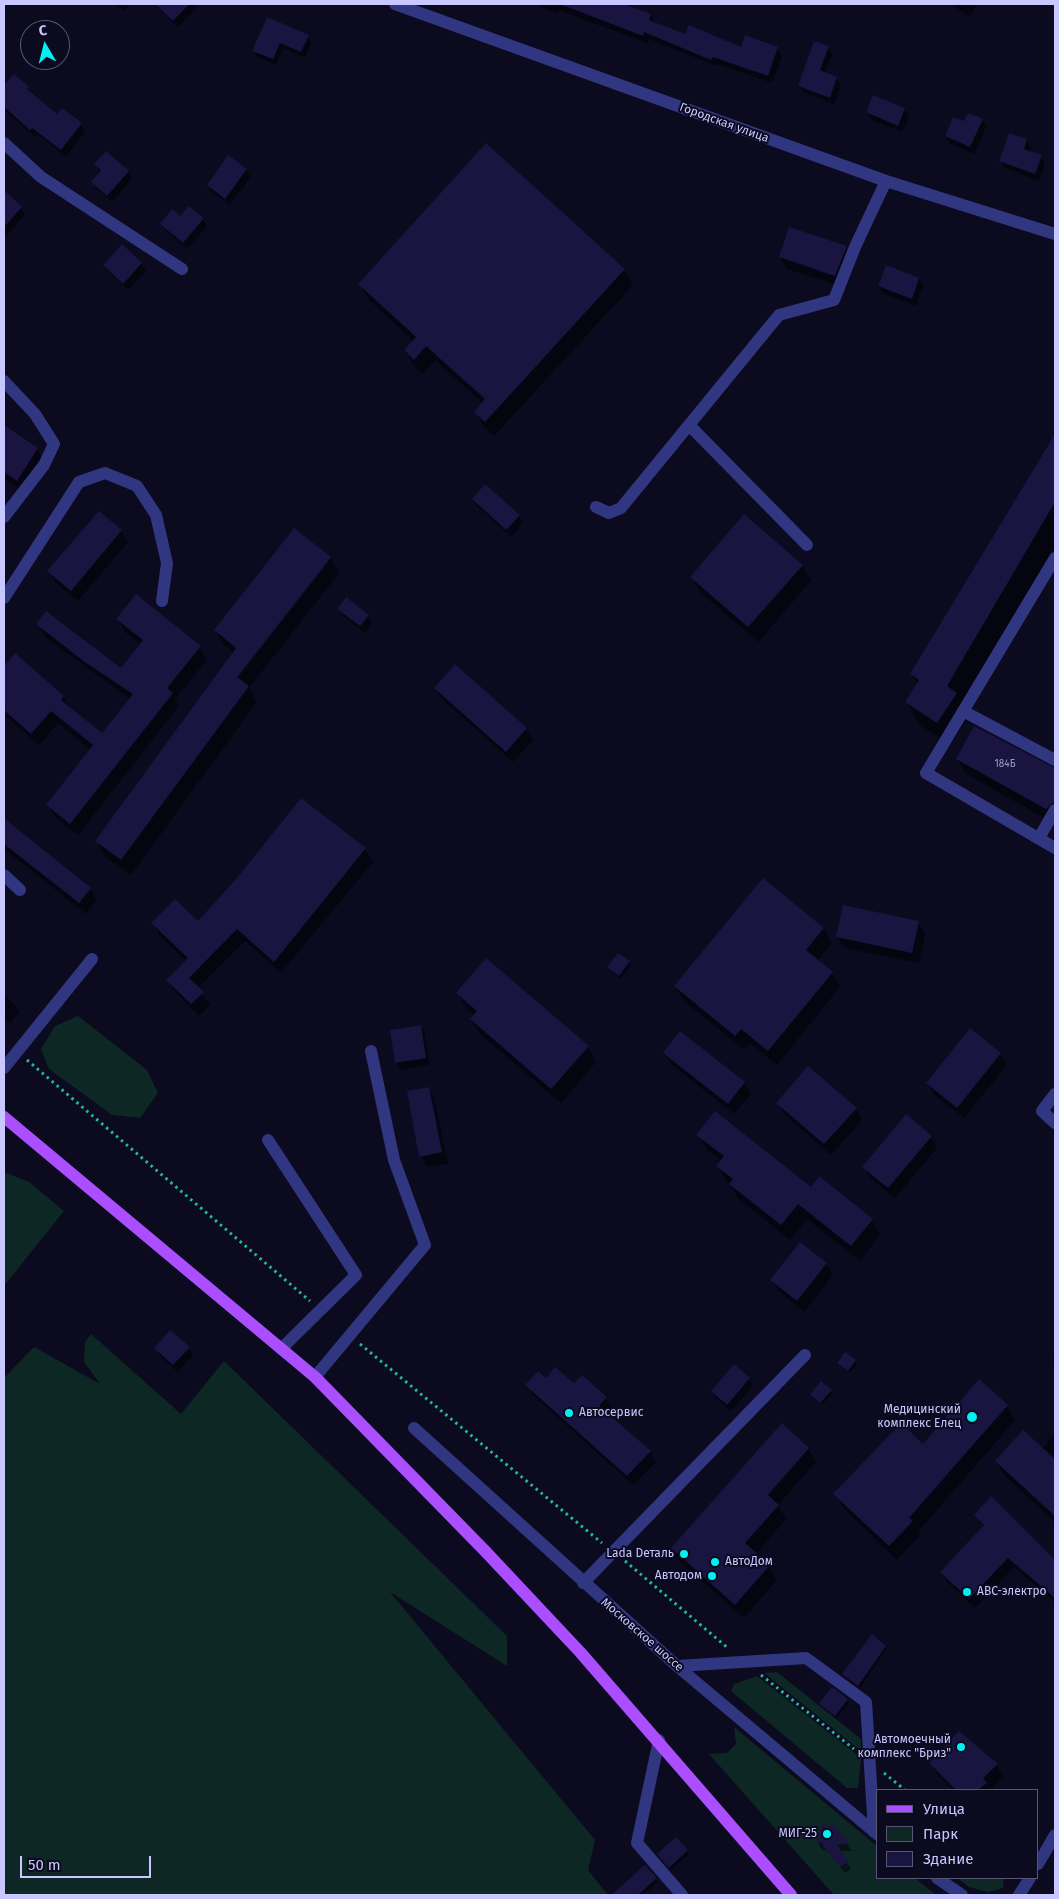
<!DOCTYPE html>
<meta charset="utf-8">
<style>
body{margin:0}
#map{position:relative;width:1059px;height:1899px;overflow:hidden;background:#0b0a1e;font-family:"Fira Sans",sans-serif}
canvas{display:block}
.frame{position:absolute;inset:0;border:5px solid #c8c7ff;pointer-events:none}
.legend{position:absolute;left:876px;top:1789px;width:162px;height:90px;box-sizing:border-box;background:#0b0a1e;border:1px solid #575678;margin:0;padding:6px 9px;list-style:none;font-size:15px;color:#c8c7ff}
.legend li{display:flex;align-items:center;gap:10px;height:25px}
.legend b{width:25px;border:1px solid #575678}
.north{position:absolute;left:20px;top:20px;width:50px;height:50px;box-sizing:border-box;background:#0b0a1e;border:1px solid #575678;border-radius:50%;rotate:352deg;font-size:14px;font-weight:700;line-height:20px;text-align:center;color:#c8c7ff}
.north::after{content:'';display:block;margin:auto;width:18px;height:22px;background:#00f1f2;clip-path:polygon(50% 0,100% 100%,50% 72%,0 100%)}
.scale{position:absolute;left:20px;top:1856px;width:131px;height:22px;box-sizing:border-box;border:2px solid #c8c7ff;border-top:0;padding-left:6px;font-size:15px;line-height:18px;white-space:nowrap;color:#c8c7ff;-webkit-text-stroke:4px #0b0a1e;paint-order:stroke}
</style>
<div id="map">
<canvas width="1059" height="1899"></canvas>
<div class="frame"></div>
<ul class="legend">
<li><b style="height:6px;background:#ab4eff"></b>Улица</li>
<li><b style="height:14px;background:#0d2824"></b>Парк</li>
<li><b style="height:14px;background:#191440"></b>Здание</li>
</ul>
<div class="north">С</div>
<div class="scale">50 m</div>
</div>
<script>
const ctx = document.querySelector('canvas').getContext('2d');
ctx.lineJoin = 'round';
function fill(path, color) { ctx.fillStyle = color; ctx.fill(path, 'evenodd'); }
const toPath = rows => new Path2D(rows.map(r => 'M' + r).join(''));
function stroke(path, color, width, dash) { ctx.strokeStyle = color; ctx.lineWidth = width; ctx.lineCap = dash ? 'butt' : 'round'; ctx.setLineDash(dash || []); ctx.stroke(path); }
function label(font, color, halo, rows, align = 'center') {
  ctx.font = font + ' "Fira Sans",sans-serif'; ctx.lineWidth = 4; ctx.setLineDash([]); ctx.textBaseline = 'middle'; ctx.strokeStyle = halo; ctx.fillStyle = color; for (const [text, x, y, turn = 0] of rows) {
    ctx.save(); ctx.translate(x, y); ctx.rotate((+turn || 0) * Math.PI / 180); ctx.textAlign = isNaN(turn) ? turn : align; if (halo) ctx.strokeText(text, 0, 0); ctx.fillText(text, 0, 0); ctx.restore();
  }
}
fill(toPath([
 [78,1016,147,1070,158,1093,140,1118,112,1115,49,1069,41,1049,55,1026],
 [4,1172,29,1182,64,1211,4,1286],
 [91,1334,181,1414,224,1361,507,1636,507,1666,390,1592,595,1840,588,1870,608,1895,4,1895,4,1378,34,1347,100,1384,84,1362,85,1342],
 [777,1672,861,1739,861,1751,764,1673],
 [757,1676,861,1758,858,1788,847,1788,731,1691,734,1684],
 [734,1727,878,1847,878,1878,915,1878,936,1895,834,1895,709,1754,727,1753,736,1744],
 [957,1878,1004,1878,1003,1888,988,1892,969,1887]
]), '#0d2824');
fill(toPath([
 [115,4,129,4,125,11],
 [154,4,200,4,178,27],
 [532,4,611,4,624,9,625,5,651,15,655,23,686,36,742,49,777,48,782,56,772,83,717,64,716,66,649,39,647,43,558,10,557,13],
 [950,4,977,4,970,17],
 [268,18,308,36,311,42,305,58,283,48,276,65,257,57,254,51],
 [828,47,832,55,825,74,836,78,841,85,834,104,804,93,799,86],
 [14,75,57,116,81,124,85,132,66,157,37,134,35,137,4,110,4,87],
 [904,109,909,117,902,132,872,120,867,112],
 [982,120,986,127,975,154,950,144,946,136,965,123],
 [1010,134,1027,140,1031,148,1029,152,1041,156,1045,164,1039,181,1005,168,1001,161],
 [486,145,624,270,633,285,494,436,484,427,476,412,483,403,435,360,423,374,414,366,405,351,414,341,368,299,360,284],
 [229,157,246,170,251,177,230,205,212,192,208,185],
 [96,164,128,171,132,179,112,202,97,189,92,182,100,173],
 [4,192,21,208,25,215,6,236,4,234],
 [180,218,203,219,207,226,187,249,166,231,161,224],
 [122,246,141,264,146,271,128,290,109,272,104,265],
 [846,247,852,259,841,286,787,269,780,257],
 [919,279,923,286,916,306,883,294,879,286],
 [4,427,37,449,44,461,23,491,4,478],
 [1055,437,1055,546,962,705,969,717,950,745,920,725,907,702,918,685,911,674],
 [473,499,519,516,523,523,511,537,477,506],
 [99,512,121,531,128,542,78,601,55,582,49,571],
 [330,558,339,573,249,688,257,702,131,875,105,857,97,841,234,653,224,645,215,630],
 [326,561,329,561,234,683,232,681],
 [802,566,811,581,758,642,700,592,691,577],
 [136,596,200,647,207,660,175,699,179,706,78,835,55,817,48,805,91,750,58,723,39,745,4,715,4,668,16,655,63,696,71,709,103,735,130,699,45,637,38,624,121,670,141,644,125,632,118,619],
 [339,609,368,616,372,623,365,633,343,616],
 [435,688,526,728,533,740,513,762,442,699],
 [975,728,1055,770,1055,824,966,774,957,759],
 [301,799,365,849,373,862,281,973,245,941,198,988,210,1005,199,1016,175,992,168,980,186,961,160,936,153,923,198,923,238,879],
 [4,820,90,889,97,900,86,914,4,849],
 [763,879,824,929,832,943,817,961,832,973,840,987,777,1065,750,1043,744,1050,683,1000,675,986],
 [918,922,925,933,919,963,844,948,837,937],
 [629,962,631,965,621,979,609,968],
 [458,993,588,1047,596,1062,561,1103,480,1034,471,1019,474,1015,466,1008],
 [4,995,15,1005,19,1012,10,1024,4,1019],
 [420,1026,425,1034,430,1065,401,1070,396,1063],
 [664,1053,744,1083,751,1094,734,1114,671,1064],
 [1000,1054,1007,1065,964,1118,934,1095,928,1083],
 [429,1088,435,1100,448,1164,427,1167,421,1156],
 [778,1103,856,1108,862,1120,831,1155,784,1114],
 [698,1135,872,1220,880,1235,860,1261,807,1219,790,1240,739,1199,717,1166,721,1161,707,1150],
 [931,1136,937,1148,895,1198,870,1178,864,1167],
 [826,1264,833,1275,804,1312,779,1291,772,1280],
 [156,1348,189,1348,193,1355,178,1372,160,1356],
 [1055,1356,1055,1366,1052,1360],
 [855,1361,857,1364,850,1373,838,1363],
 [582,1376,606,1398,612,1408,607,1414,650,1451,656,1462,633,1485,533,1395,527,1385,546,1380,574,1385],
 [749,1379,753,1386,731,1411,716,1398,712,1391],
 [831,1391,832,1394,822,1405,811,1394],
 [1007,1406,1015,1420,918,1532,920,1536,897,1560,843,1508,835,1494,923,1445],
 [1055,1433,1055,1522,1005,1476,996,1461,1042,1449],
 [808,1448,816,1462,778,1505,786,1519,756,1554,769,1566,777,1580,744,1618,680,1562,672,1548],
 [976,1515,1055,1562,1055,1602,1014,1567,975,1608,947,1582,941,1572,984,1527],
 [885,1646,886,1650,860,1688,845,1677,843,1674],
 [847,1700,849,1703,837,1718,820,1704],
 [931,1763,997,1764,1003,1776,990,1790,953,1790,937,1774],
 [823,1824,826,1828,834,1827,852,1851,839,1851,851,1869,845,1873,827,1850,822,1850,818,1843],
 [676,1839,689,1854,671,1870,661,1857],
 [645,1867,658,1882,643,1895,626,1895,622,1892]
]), '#0007');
fill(toPath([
 [155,4,189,4,173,21],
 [560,4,624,4,651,14,649,20,685,34,689,25,741,47,745,35,778,47,768,76,713,57,711,60,644,32,643,36],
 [267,17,309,35,301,52,280,43,273,59,252,51],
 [814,41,829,46,820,70,837,77,830,98,798,86],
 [14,74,29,87,27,89,57,114,62,108,82,123,61,150,32,128,30,130,4,107,4,85],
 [873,95,905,108,898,126,866,112],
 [968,113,983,119,970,147,945,136,953,117,964,121],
 [1009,133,1027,139,1024,149,1042,155,1035,174,999,161],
 [486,143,625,269,485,422,474,412,485,399,426,346,414,360,404,350,416,337,358,284],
 [106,151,129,171,107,196,91,182,101,170,94,164],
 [228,155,247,169,225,199,207,185],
 [4,190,22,207,4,227],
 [189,206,204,218,183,243,160,224,172,209,180,216],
 [789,227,847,246,835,276,779,257],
 [122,244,142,263,123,284,103,265],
 [886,265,919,278,912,299,878,286],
 [4,425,38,448,17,481,4,472],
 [1055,434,1055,502,947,686,957,693,937,723,905,702,919,680,910,674],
 [485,484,520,515,506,530,472,499],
 [99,511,122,530,71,591,47,571],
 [744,514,803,565,748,627,690,577],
 [294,528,331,557,237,677,249,686,121,860,95,841,236,648,214,630],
 [136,594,201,646,167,688,173,693,70,824,46,805,93,745,51,711,31,734,4,710,4,666,15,653,64,696,61,700,102,733,133,694,86,663,36,624,46,611,121,668,143,640,116,619],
 [346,597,369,615,360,626,337,609],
 [455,664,527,728,506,752,434,688],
 [974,726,1055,768,1054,802,1046,809,956,759],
 [301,798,366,848,274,962,237,929,189,978,204,992,191,1004,166,980,188,958,151,923,175,899,198,921,237,878],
 [4,818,91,888,79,903,4,844],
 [763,878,824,928,806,950,833,972,768,1051,741,1029,735,1036,674,986],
 [843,905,919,921,912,953,836,937],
 [618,953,630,961,619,976,607,967],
 [486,958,589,1046,551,1089,470,1019,477,1011,456,993],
 [421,1025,426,1058,395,1063,390,1030],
 [970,1028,1001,1053,957,1108,926,1083],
 [680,1031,745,1082,728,1104,663,1053],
 [808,1066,857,1108,824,1144,776,1103],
 [429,1087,442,1152,419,1157,407,1091],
 [715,1111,811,1187,819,1176,873,1219,851,1246,798,1204,781,1225,729,1184,733,1179,716,1166,724,1156,696,1135],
 [906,1114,932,1136,888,1188,862,1167],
 [800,1242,827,1263,797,1301,770,1280],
 [170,1330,190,1347,173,1365,154,1348],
 [845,1352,856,1360,848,1371,837,1363],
 [734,1364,750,1378,727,1405,711,1391],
 [555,1367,574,1383,582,1375,607,1397,599,1406,651,1451,627,1476,525,1385,538,1371,546,1378],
 [979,1379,1008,1405,909,1518,913,1521,889,1546,833,1494,901,1423,923,1444],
 [821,1381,832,1390,820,1403,810,1394],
 [782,1423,809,1448,768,1495,779,1505,745,1543,770,1565,735,1605,671,1548],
 [1023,1430,1055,1459,1055,1516,995,1461],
 [991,1496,1055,1560,1055,1598,1008,1558,969,1599,940,1572,984,1525,974,1515],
 [872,1634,886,1646,858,1686,842,1674],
 [832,1687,848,1699,835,1716,819,1704],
 [959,1731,998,1764,983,1778,987,1783,978,1790,956,1790,929,1763],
 [823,1821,826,1827,835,1825,849,1844,837,1844,848,1862,840,1867,821,1843,816,1843],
 [676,1837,688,1850,669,1868,657,1854],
 [645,1865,657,1878,638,1895,611,1895]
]), '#191440');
stroke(toPath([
 [27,1060,310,1301],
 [360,1344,602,1543],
 [625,1561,729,1649],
 [761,1675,854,1749],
 [884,1773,905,1790]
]), '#23b7a0', 3, [2.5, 4]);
stroke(toPath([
 [395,4,886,181,1055,234],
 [4,143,41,177,182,269],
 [4,381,35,414,54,444,44,465,4,517],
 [690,426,807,545],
 [596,507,609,513,621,508,779,315,834,300,855,247,886,181],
 [1055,558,926,773,1055,848],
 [4,598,79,482,105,473,137,486,156,515,167,563,162,601],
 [963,711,1055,760],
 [1039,838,1055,810],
 [4,875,20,890],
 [4,1068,92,959],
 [1055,1094,1042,1111,1055,1123],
 [268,1140,356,1275,281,1349],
 [315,1377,425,1245,394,1160,371,1051],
 [414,1428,677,1666,878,1835],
 [583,1583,805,1355],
 [677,1666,806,1658,866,1702,874,1832],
 [659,1740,637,1843,682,1895],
 [1038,1864,1055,1835],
 [937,1878,962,1895],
 [1019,1895,1030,1878]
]), '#313681', 12);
stroke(toPath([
 [4,1117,315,1377,486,1552,580,1652,791,1895]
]), '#ab4eff', 12);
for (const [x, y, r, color] of [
 [569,1413,5,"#00f1f2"],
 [972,1417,6,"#00f1f2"],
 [684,1554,5,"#00f1f2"],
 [715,1562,5,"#00f1f2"],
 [712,1576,5,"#00f1f2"],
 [967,1592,5,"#00f1f2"],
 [961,1747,5,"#00f1f2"],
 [827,1834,5,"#00f1f2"]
]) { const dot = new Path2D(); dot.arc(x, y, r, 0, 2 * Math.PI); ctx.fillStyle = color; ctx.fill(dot); stroke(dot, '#0b0a1e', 2); }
label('10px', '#9c9acf', null, [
 ["184Б",1005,764]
]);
label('12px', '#c8c7ff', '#0b0a1e', [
 ["Городская улица",724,123,20],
 ["Московское шоссе",642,1635,41]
]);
label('12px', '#c8c7ff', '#0b0a1e', [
 ["Медицинский",961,1410],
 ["комплекс Елец",961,1424],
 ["Автосервис",579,1413,"left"],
 ["Lada Dеталь",674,1554],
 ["АвтоДом",725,1562,"left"],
 ["Автодом",702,1576],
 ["АВС-электро",977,1592,"left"],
 ["Автомоечный",951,1740],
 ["комплекс \"Бриз\"",951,1754],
 ["МИГ-25",817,1834]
], 'right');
</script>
